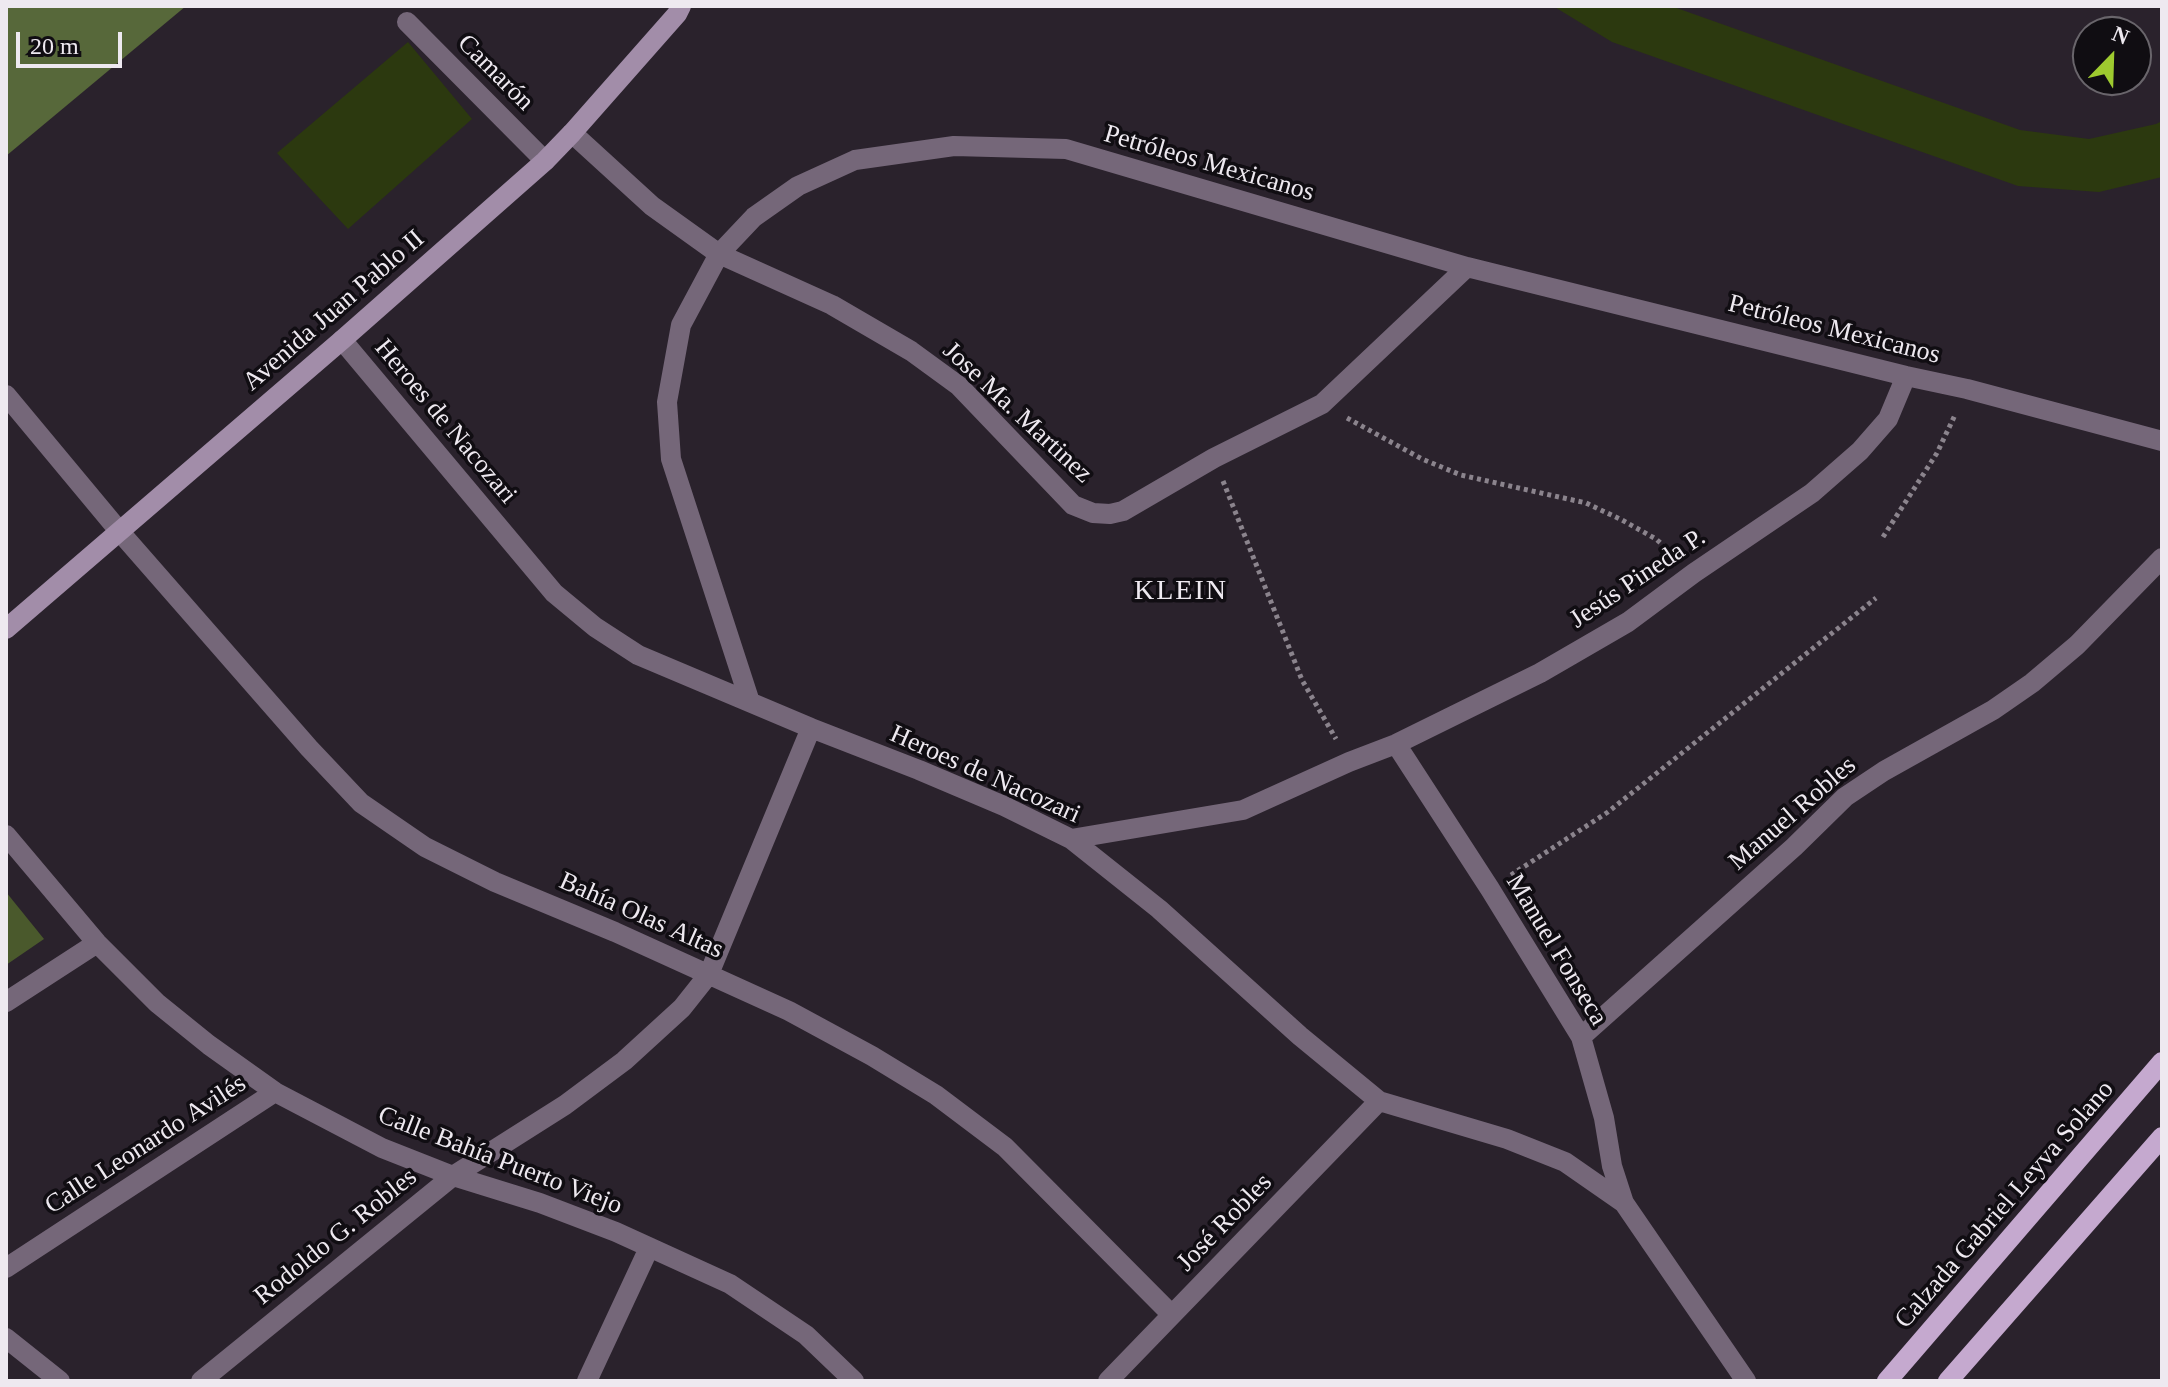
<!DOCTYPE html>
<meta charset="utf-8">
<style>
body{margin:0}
#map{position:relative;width:2168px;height:1387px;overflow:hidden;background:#2a222c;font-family:"Times New Roman",serif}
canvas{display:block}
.frame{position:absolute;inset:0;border:8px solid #eee9f0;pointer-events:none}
.north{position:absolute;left:2072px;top:16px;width:80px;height:80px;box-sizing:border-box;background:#100d12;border:2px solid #69656b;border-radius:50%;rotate:23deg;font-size:22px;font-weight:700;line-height:32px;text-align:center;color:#eee9f0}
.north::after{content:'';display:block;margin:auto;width:28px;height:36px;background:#9eca2f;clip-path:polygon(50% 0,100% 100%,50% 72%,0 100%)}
.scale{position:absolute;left:16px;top:32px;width:106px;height:36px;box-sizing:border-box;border:4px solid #eee9f0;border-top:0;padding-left:10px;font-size:24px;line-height:28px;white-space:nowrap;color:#eee9f0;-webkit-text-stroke:6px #100d12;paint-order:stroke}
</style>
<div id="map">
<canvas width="2168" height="1387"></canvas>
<div class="frame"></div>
<div class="north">N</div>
<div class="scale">20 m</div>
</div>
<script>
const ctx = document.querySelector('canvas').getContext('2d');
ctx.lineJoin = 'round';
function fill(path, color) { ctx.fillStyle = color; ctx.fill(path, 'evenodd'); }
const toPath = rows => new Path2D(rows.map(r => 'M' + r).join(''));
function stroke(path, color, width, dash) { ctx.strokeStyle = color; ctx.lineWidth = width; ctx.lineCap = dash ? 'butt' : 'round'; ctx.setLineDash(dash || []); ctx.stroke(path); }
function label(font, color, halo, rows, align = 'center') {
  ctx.font = font + ' "Times New Roman",serif'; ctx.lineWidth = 7; ctx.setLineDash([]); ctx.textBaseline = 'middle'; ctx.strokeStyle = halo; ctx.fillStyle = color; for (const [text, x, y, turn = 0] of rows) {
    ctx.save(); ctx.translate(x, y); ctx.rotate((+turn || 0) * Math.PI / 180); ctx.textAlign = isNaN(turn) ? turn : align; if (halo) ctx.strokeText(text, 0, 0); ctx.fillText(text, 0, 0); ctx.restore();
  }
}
fill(toPath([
 [1553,6,1671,6,2020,130,2089,139,2156,124,2162,121,2162,177,2099,192,2018,186,1612,42],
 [408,42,472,119,348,229,277,153]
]), '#2c390f');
fill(toPath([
 [6,892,44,939,6,965]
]), '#4a592c');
fill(toPath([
 [6,6,186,6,6,156]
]), '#57683a');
stroke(toPath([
 [1347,418,1422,459,1461,475,1586,503,1622,520,1656,539,1674,555],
 [1223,481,1302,680,1336,739],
 [1883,537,1937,453,1955,415],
 [1511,875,1608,812,1876,598]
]), '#8b848d', 5, [4, 4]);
stroke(toPath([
 [407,22,545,161],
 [572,133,652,206,719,254,832,305,911,351,959,386,1073,505,1093,513,1110,514,1123,511,1214,458,1322,404,1467,267],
 [342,340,554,593,595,627,638,655,811,728,919,770,1004,806,1071,839,1159,909,1300,1036,1379,1101,1507,1139,1565,1162,1624,1203,1746,1381],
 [6,395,120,532,309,748,361,803,425,847,495,882,615,932,789,1011,872,1056,936,1095,1005,1147,1172,1315],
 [750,702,671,459,667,402,681,325,719,254,754,217,798,186,855,160,954,146,1066,149,1467,267,1906,376,1967,389,2162,441],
 [1396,744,1490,889,1581,1037,1604,1118,1612,1166,1624,1203],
 [6,835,97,943,157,1003,209,1045,275,1092,382,1148,453,1176,540,1203,616,1232,730,1284,806,1335,854,1381],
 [1071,839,1243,810,1349,762,1396,744,1540,673,1628,622,1694,573,1812,493,1860,451,1888,419,1906,376],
 [6,1002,97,943],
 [1581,1037,1794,847,1845,797,1884,771,1993,710,2032,683,2077,645,2162,558],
 [6,1268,275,1092],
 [6,1338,60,1381],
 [201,1381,453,1176,565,1105,624,1061,682,1008,709,974,811,728],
 [587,1381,649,1248],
 [1108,1381,1379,1101]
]), '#756779', 20);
stroke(toPath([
 [6,629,342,340,545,161,572,133,677,14,681,6]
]), '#a28da9', 20);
stroke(toPath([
 [1887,1381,2162,1062],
 [1948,1381,2162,1137]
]), '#c5a9cf', 20);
label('26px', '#eee9f0', '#100d12', [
 ["Camarón",495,73,45],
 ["Petróleos Mexicanos",1209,164,16],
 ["Avenida Juan Pablo II",334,311,-41],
 ["Petróleos Mexicanos",1834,330,14],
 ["Jose Ma. Martinez",1017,413,43],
 ["Heroes de Nacozari",445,422,50],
 ["Jesús Pineda P.",1638,579,-34],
 ["Heroes de Nacozari",985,775,24],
 ["Manuel Robles",1793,814,-41],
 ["Bahía Olas Altas",641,916,24],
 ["Manuel Fonseca",1556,950,59],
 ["Calle Leonardo Avilés",146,1145,-33],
 ["Calle Bahía Puerto Viejo",500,1161,21],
 ["Calzada Gabriel Leyva Solano",2005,1205,-49],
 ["José Robles",1225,1223,-46],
 ["Rodoldo G. Robles",336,1237,-39]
]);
ctx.letterSpacing = '2px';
label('28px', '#eee9f0', '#100d12', [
 ["KLEIN",1181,592]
]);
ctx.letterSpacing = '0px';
</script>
